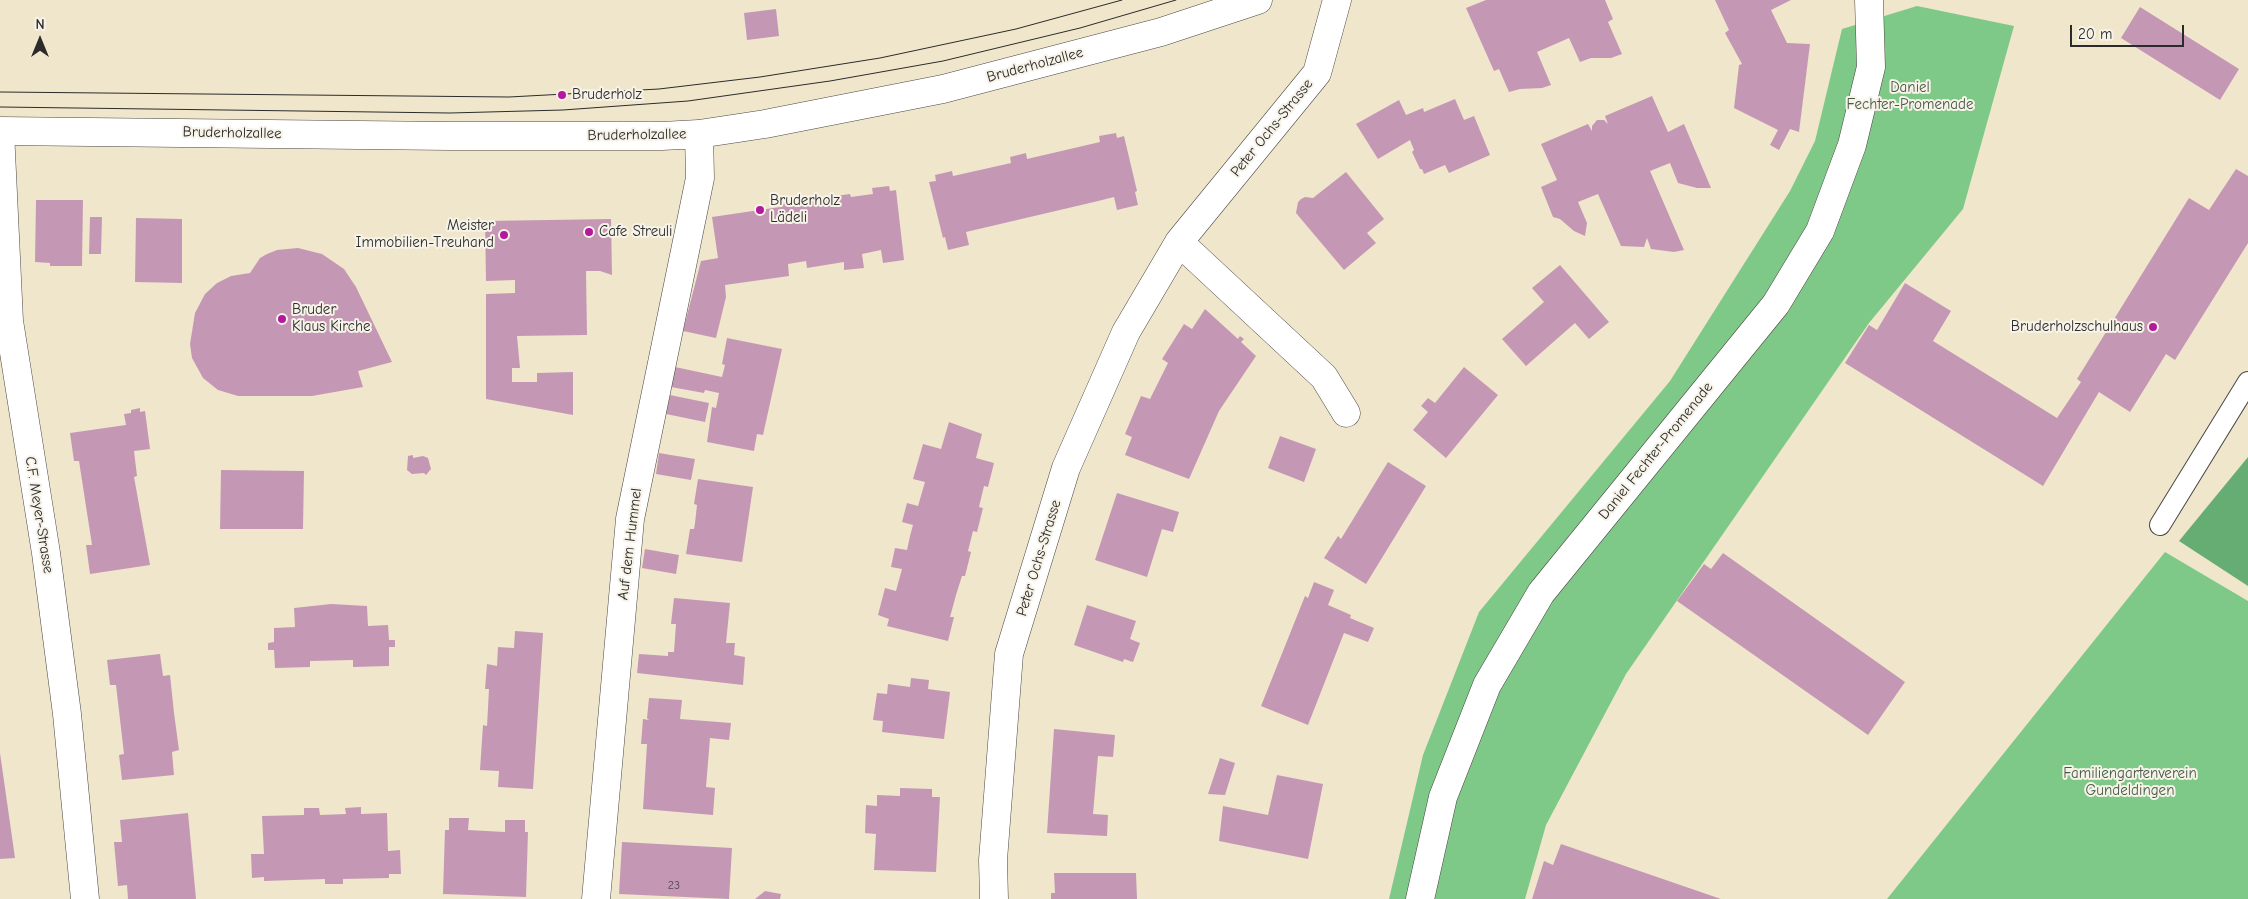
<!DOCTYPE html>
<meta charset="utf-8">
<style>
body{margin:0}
#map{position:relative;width:2248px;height:899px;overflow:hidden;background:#f0e6cc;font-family:"Comic Neue",sans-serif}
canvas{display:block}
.north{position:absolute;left:15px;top:15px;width:50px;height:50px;-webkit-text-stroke:4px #f7f3e8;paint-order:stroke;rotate:0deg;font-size:14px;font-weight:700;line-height:20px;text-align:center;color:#2b2b2b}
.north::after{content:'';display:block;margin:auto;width:18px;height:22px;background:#2b2b2b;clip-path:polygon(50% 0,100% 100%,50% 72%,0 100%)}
.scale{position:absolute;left:2070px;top:25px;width:114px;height:22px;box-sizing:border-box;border:2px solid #2b2b2b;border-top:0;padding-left:6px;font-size:15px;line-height:18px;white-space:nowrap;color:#2b2b2b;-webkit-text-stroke:4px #f7f3e8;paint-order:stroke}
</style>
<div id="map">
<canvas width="2248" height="899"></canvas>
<div class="north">N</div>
<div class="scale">20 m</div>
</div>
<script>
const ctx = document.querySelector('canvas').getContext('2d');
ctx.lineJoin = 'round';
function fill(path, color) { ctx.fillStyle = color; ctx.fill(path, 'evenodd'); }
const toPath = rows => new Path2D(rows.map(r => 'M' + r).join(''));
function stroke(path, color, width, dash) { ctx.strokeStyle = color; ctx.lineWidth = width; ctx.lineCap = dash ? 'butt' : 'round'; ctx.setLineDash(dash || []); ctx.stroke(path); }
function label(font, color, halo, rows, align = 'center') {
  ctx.font = font + ' "Comic Neue",sans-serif'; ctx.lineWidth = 4; ctx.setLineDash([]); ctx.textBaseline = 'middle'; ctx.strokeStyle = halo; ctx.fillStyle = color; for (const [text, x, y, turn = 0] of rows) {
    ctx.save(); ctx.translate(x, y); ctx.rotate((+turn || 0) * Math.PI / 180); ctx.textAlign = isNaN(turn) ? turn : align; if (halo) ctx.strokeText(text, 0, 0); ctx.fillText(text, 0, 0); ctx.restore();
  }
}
fill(toPath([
 [1917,6,2014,26,1963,209,1869,323,1626,674,1546,825,1525,899,1389,899,1423,755,1479,612,1670,381,1790,191,1815,141,1842,29],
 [2165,552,2248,601,2248,899,1887,899]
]), '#7ec987');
fill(toPath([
 [2248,457,2248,586,2179,541]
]), '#66ad74');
fill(toPath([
 [1486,0,1605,0,1613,19,1608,22,1622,54,1611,58,1591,58,1580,62,1569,38,1537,52,1551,85,1542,88,1520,89,1509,92,1499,69,1494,71,1466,8],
 [1715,0,1791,0,1771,10,1787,43,1810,44,1799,132,1790,129,1779,150,1770,145,1778,130,1734,108,1739,65,1742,64,1725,33,1729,30],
 [2140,7,2239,69,2220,100,2121,38],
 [776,9,779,36,747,40,744,13],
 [1652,96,1668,132,1684,124,1711,188,1697,188,1678,183,1670,163,1650,171,1684,250,1674,252,1651,249,1647,238,1644,247,1621,246,1598,194,1578,202,1587,223,1585,236,1574,231,1560,219,1553,217,1541,187,1557,180,1541,144,1588,124,1592,131,1592,126,1597,120,1604,120,1608,124,1605,116],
 [1455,99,1464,120,1474,116,1490,155,1449,173,1445,165,1424,174,1422,169,1420,169,1412,152,1414,150,1410,140,1378,159,1356,124,1399,100,1406,115,1423,108,1424,112],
 [1116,133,1117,138,1124,136,1137,191,1135,192,1138,205,1117,210,1114,197,1094,202,966,232,969,245,948,250,945,237,943,238,929,182,936,181,935,175,952,171,953,176,971,172,1011,163,1010,157,1026,153,1027,159,1100,142,1099,136],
 [2236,169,2248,176,2248,243,2175,360,2166,354,2130,412,2099,392,2043,486,1845,363,1869,325,1877,330,1905,283,1951,311,1933,341,2057,418,2081,382,2077,379,2189,198,2209,210],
 [1346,172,1384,219,1367,233,1376,243,1344,270,1296,213,1298,202,1301,199,1305,197,1313,198],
 [889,186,890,191,896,190,904,260,883,263,881,250,862,254,864,268,844,270,844,262,807,268,806,261,788,264,789,276,725,285,726,297,716,338,683,331,701,261,718,258,712,217,780,207,782,207,782,204,828,197,850,194,851,197,873,194,872,188],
 [36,200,83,200,82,266,50,266,50,263,35,262],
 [90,217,102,217,101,254,89,254],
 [136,218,182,219,182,283,135,282],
 [611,219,612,275,600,271,586,271,587,335,517,336,520,368,512,368,512,382,537,382,537,373,573,372,573,415,486,399,486,294,515,293,515,280,486,281,485,221],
 [298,248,322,254,344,269,356,287,392,362,358,371,363,387,312,396,238,396,218,390,203,378,192,358,190,344,195,313,205,294,217,283,231,276,250,273,260,258,267,254,277,250],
 [1560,265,1609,322,1589,339,1575,323,1526,366,1502,339,1544,302,1532,288],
 [1205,309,1238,339,1240,336,1244,339,1241,342,1256,356,1219,411,1189,479,1125,455,1132,437,1125,434,1141,396,1150,399,1168,363,1162,359,1184,324,1192,329],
 [727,338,782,349,763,435,757,434,754,451,707,442,712,407,716,408,719,393,705,390,704,393,671,387,675,367,722,377,725,365,722,364],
 [1464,367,1498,395,1446,458,1413,430,1428,412,1421,406,1428,398,1435,403],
 [670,395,709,403,705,422,666,414],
 [140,408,140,412,145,411,150,449,134,451,137,476,134,477,150,565,90,574,86,545,92,545,79,461,74,461,70,433,126,425,124,414,131,413,131,410],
 [949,422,982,434,976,458,994,463,988,487,984,486,979,507,983,508,977,532,973,531,968,551,971,552,965,576,962,576,956,595,950,617,954,617,948,641,887,626,889,619,878,615,885,588,896,591,902,569,891,567,895,548,907,550,910,536,913,525,902,522,907,503,918,506,925,482,913,479,923,444,941,449],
 [1280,436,1316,449,1304,482,1268,468],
 [659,453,695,459,691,480,656,474],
 [413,455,413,458,423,456,428,458,431,469,426,475,424,473,412,474,407,470,408,456],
 [1388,462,1426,486,1366,584,1324,558,1338,536,1341,539],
 [221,470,304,471,303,529,220,529],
 [698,479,753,487,742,562,686,554,690,529,694,529,695,523,697,505,694,504],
 [1117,493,1179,512,1173,532,1162,529,1147,577,1095,560],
 [645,549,679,555,676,574,642,568],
 [1723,553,1905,682,1868,735,1677,601,1704,564,1711,569],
 [1314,582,1334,590,1328,605,1351,615,1350,618,1374,628,1368,642,1344,633,1308,725,1261,706,1305,596,1308,598],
 [674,598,730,603,726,643,735,643,734,655,745,657,743,685,637,673,639,654,668,656,668,652,674,652,676,624,671,624],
 [331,604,367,606,368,626,388,625,389,640,395,640,395,647,389,647,389,666,353,667,353,660,310,661,310,667,275,668,274,650,268,650,268,643,274,642,274,628,295,627,294,608],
 [1087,605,1136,621,1130,639,1140,643,1133,662,1124,659,1123,662,1074,645],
 [515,631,543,633,533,789,498,787,499,771,480,770,483,725,487,726,489,689,485,689,487,664,497,666,498,647,514,648],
 [160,654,163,676,170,675,174,713,179,750,172,752,174,775,122,780,119,755,124,754,116,685,110,685,107,660],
 [911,678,929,680,928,689,950,692,944,739,882,732,883,721,873,720,877,693,887,694,888,684,910,687],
 [649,698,682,700,680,719,731,723,729,740,710,738,706,787,715,788,713,815,643,809,647,744,641,744,643,719,649,720,647,718],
 [1054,729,1115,735,1113,757,1098,756,1093,814,1108,815,1107,836,1047,833],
 [0,753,15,858,0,859],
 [1220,758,1235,763,1225,795,1208,794],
 [1277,775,1323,784,1308,859,1219,841,1223,806,1268,815],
 [900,788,932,789,932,797,940,797,936,872,874,870,876,834,865,833,866,805,877,806,877,795,900,796],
 [361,807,361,814,387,813,388,851,400,850,401,874,389,874,389,878,343,879,343,884,325,884,325,879,264,881,264,877,252,878,251,854,264,854,262,816,304,815,304,808,319,808,320,815,346,814,345,808],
 [188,813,196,899,128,899,127,885,118,886,114,842,122,842,120,820],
 [449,818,469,818,468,830,505,832,505,820,525,820,525,832,528,832,526,897,443,894,445,830,449,830],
 [622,842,732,848,729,899,619,894],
 [1561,844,1721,899,1532,899,1544,861,1553,865],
 [1054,873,1136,873,1137,899,1051,899,1051,893,1055,893],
 [765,891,781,894,780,899,755,899]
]), '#c498b5');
const service = toPath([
 [2160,525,2248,382]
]);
const minor = toPath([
 [0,131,449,136,662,136,699,134,765,124,943,89,1161,32,1258,0],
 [0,131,9,321,46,553,67,714,85,899],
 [1179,242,1324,377,1346,413],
 [596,899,630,519,700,178,699,134],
 [994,899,993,860,1009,654,1066,468,1126,332,1179,242,1317,73,1337,0],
 [1420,899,1443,797,1487,685,1541,593,1776,304,1820,231,1852,145,1871,67,1869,0]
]);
stroke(service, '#494743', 22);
stroke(minor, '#494743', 29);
stroke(service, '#fff', 20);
stroke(minor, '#fff', 28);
stroke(toPath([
 [0,92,509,97,659,89,760,77,880,58,1016,29,1122,0],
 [0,107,450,113,563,110,688,101,830,81,943,61,1080,28,1176,0]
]), '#2b2b2b', 1);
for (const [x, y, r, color] of [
 [562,95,5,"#b5179e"],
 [760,210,5,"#b5179e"],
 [589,232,5,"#b5179e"],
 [504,235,5,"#b5179e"],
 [282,319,5,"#b5179e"],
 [2153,327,5,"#b5179e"]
]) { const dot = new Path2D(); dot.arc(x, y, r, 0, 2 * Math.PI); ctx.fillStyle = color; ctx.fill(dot); stroke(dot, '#f7f3e8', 2); }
label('12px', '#51464e', null, [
 ["23",674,886]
]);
label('15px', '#2b2b2b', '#f7f3e8', [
 ["Bruderholzallee",1035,65,-15],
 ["Peter Ochs-Strasse",1272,128,-51],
 ["Bruderholzallee",232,133,1],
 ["Bruderholzallee",637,135,-1],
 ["Daniel Fechter-Promenade",1656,451,-51],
 ["C.F. Meyer-Strasse",39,515,81],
 ["Auf dem Hummel",630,544,-83],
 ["Peter Ochs-Strasse",1039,558,-73]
]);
label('15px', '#445a47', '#f7f3e8', [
 ["Daniel",1910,88],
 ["Fechter-Promenade",1910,105],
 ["Familiengartenverein",2130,774],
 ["Gundeldingen",2130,791]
]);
label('15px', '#2b2b2b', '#f7f3e8', [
 ["Bruderholz",572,95],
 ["Bruderholz",770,201],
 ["Lädeli",770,218],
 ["Meister",494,226,"right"],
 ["Immobilien-Treuhand",494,243,"right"],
 ["Cafe Streuli",599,232],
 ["Bruder",292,310],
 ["Klaus Kirche",292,327],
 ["Bruderholzschulhaus",2143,327,"right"]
], 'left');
</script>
